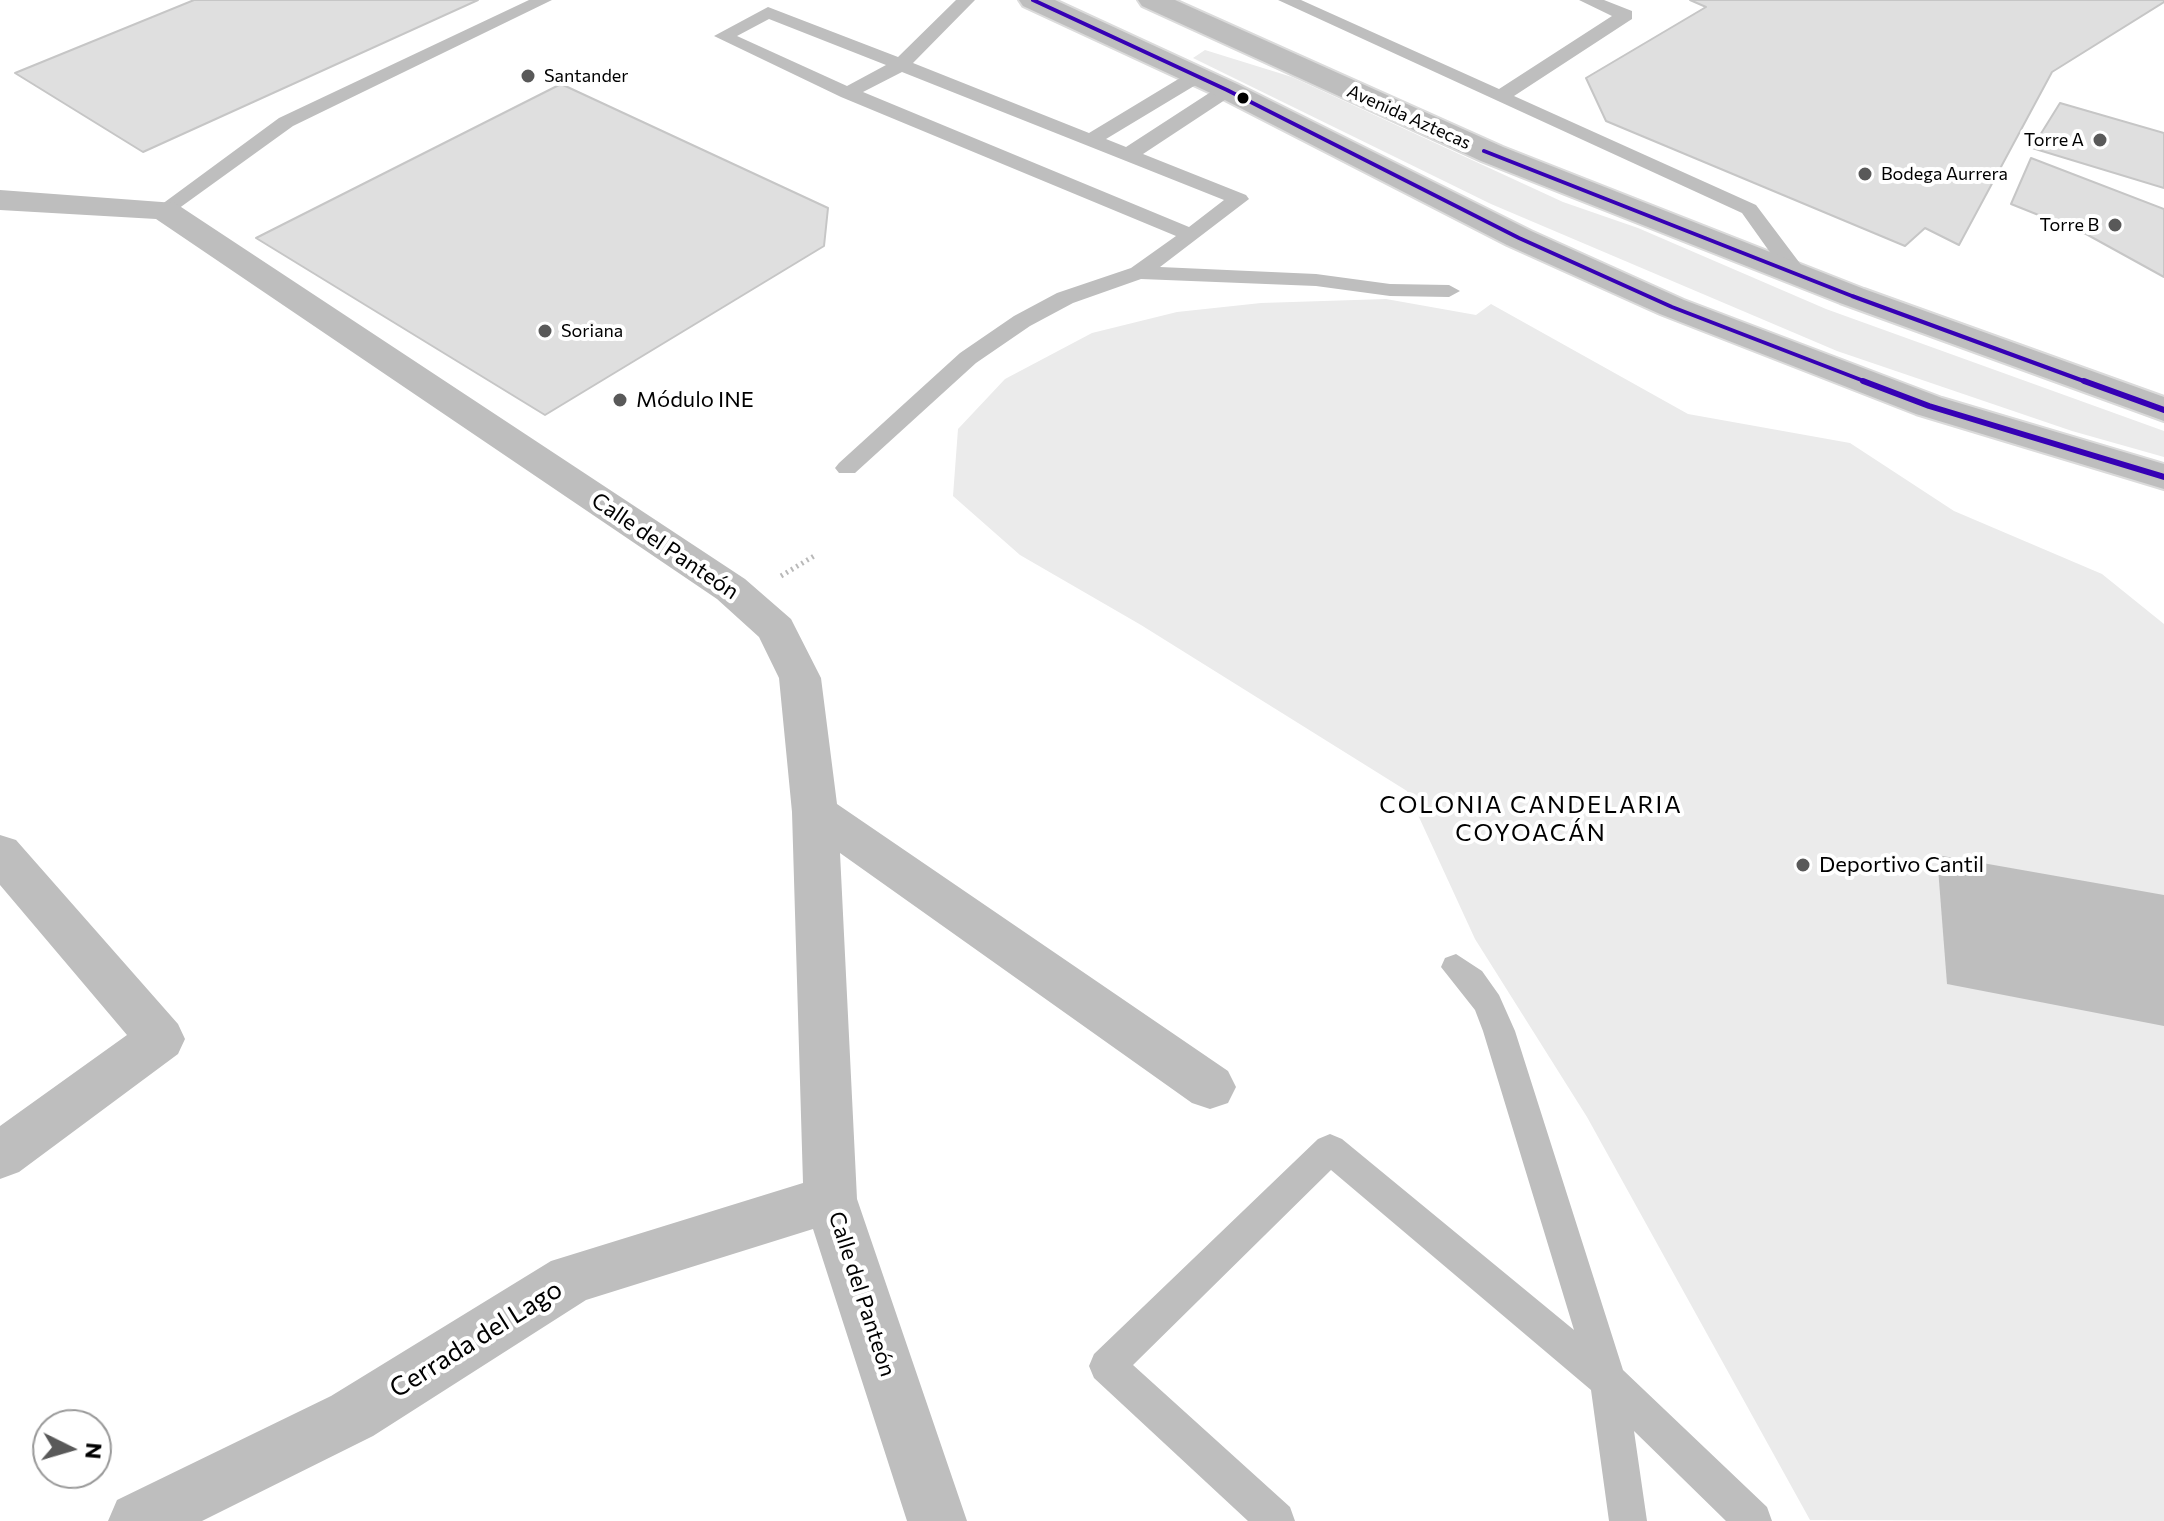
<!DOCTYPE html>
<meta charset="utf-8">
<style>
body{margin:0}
#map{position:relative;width:2164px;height:1521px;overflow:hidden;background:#fff;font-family:Commissioner,sans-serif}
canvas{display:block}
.north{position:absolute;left:32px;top:1409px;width:80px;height:80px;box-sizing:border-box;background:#fff;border:2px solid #999;border-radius:50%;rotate:95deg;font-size:22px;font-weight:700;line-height:32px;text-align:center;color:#000}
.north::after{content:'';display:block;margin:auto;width:28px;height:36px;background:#595959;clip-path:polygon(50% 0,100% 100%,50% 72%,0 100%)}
</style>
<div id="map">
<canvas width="2164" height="1521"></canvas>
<div class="north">N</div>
</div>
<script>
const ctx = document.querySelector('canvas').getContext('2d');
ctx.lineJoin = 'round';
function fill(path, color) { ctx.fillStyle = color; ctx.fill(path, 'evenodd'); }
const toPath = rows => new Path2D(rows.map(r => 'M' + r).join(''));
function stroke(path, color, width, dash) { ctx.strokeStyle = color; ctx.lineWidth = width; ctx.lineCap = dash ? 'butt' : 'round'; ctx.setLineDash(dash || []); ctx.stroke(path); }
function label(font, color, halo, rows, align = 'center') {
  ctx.font = font + ' Commissioner,sans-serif'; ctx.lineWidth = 8; ctx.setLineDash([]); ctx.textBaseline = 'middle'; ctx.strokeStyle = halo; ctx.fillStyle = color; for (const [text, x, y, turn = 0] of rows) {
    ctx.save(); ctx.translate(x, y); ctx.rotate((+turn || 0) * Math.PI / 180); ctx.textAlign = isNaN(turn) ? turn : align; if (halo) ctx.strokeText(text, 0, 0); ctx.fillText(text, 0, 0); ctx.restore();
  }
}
fill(toPath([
 [1205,50,1292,77,1563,202,1638,228,1826,309,2164,431,2164,457,2072,431,1837,351,1491,204,1193,58],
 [1386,299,1476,315,1491,304,1688,414,1850,443,1954,511,2102,574,2164,624,2164,1521,1810,1520,1587,1117,1475,939,1407,791,1141,625,1020,555,953,496,958,429,1005,379,1092,333,1177,312,1261,303]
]), '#ebebeb');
fill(toPath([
 [1937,855,2164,895,2164,1026,1947,984]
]), '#bebebe');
const building = toPath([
 [194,0,478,0,143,152,15,73,194,0],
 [1690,0,2164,0,2164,2,2052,72,1959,245,1925,228,1905,246,1606,121,1586,78,1706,7,1690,0],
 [561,84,828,208,824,246,545,415,256,238,561,84],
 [2060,103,2164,133,2164,188,2032,148,2060,103],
 [2031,158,2164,209,2164,277,2086,234,2011,204,2031,158]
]);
fill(building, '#dfdfdf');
stroke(building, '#c6c6c6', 2);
const primary = toPath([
 [1019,0,1055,0,1237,84,1531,231,1684,300,1942,398,2164,464,2164,489,1916,414,1660,314,1507,245,1217,96,1023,6,1019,0],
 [1138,0,1175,0,1503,147,1864,289,2164,397,2164,421,1840,303,1481,161,1142,6,1138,0]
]);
stroke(primary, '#dbdbdb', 4);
stroke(toPath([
 [781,576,814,556]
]), '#b9b9b9', 5, [2, 4]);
fill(toPath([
 [529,0,552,0,293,126,171,214,164,216,154,210,279,118,529,0],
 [956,0,975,0,913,63,1089,133,1190,72,1204,72,1204,80,1106,139,1126,147,1220,86,1234,86,1234,94,1143,154,1246,195,1249,199,1160,267,1316,274,1390,284,1449,285,1460,291,1449,297,1390,296,1316,286,1141,279,1073,303,1030,326,976,363,855,473,839,473,835,468,839,463,960,353,1014,316,1057,293,1131,268,1176,236,841,97,714,36,768,7,898,57,956,0],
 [769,19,886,65,847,86,737,36,769,19],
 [902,72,1121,159,1224,200,1189,227,863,92,902,72],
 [1278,0,1301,0,1499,89,1612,16,1579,0,1604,0,1632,11,1632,19,1514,96,1756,205,1808,274,1797,280,1789,279,1742,213,1278,0],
 [1456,954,1482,971,1499,995,1515,1031,1623,1370,1767,1507,1772,1521,1726,1521,1634,1431,1647,1521,1609,1521,1591,1390,1331,1170,1133,1365,1290,1507,1295,1521,1248,1521,1094,1378,1089,1366,1094,1354,1318,1139,1330,1134,1342,1139,1574,1330,1483,1031,1475,1010,1441,967,1445,958,1456,954]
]), '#bebebe');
fill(toPath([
 [0,190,175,203,745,579,791,619,821,678,837,804,1228,1071,1236,1087,1228,1103,1210,1109,1192,1103,840,853,857,1199,967,1521,907,1521,813,1229,586,1300,373,1436,202,1521,108,1521,117,1500,331,1396,551,1261,803,1183,792,812,779,678,759,637,717,599,156,219,0,210,0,190],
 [0,835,16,840,178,1024,185,1039,178,1054,19,1172,0,1179,0,1126,127,1035,0,885,0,835]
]), '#bebebe');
fill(primary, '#bebebe');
stroke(toPath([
 [1033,0,1227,90,1519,238,1672,307,1869,383],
 [1484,151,1852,296,2089,383]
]), '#3600b5', 4);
stroke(toPath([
 [1863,381,1929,406,2164,477],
 [2084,381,2164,410]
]), '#3600b5', 6);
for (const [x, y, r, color] of [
 [528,76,8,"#595959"],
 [1243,98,7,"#000"],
 [2100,140,8,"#595959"],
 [1865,174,8,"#595959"],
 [2115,225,8,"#595959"],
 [545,331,8,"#595959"],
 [620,400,8,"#595959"],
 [1803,865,8,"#595959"]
]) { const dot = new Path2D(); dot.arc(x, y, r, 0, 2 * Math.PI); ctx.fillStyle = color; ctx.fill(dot); stroke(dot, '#fff', 3); }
label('18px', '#000', '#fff', [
 ["Santander",544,76],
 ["Torre A",2084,140,"right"],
 ["Bodega Aurrera",1881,174],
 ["Torre B",2099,225,"right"],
 ["Soriana",561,331]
], 'left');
label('18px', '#000', '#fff', [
 ["Avenida Aztecas",1409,117,24]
]);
label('22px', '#000', '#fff', [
 ["Módulo INE",636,400],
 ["Deportivo Cantil",1819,865]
], 'left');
label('22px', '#000', '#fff', [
 ["Calle del Panteón",665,546,34],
 ["Calle del Panteón",862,1294,72]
]);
ctx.letterSpacing = '2px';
label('24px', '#000', '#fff', [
 ["COLONIA CANDELARIA",1531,805],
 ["COYOACÁN",1531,833]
]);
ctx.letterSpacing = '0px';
label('26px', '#000', '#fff', [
 ["Cerrada del Lago",476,1339,-32]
]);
</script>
